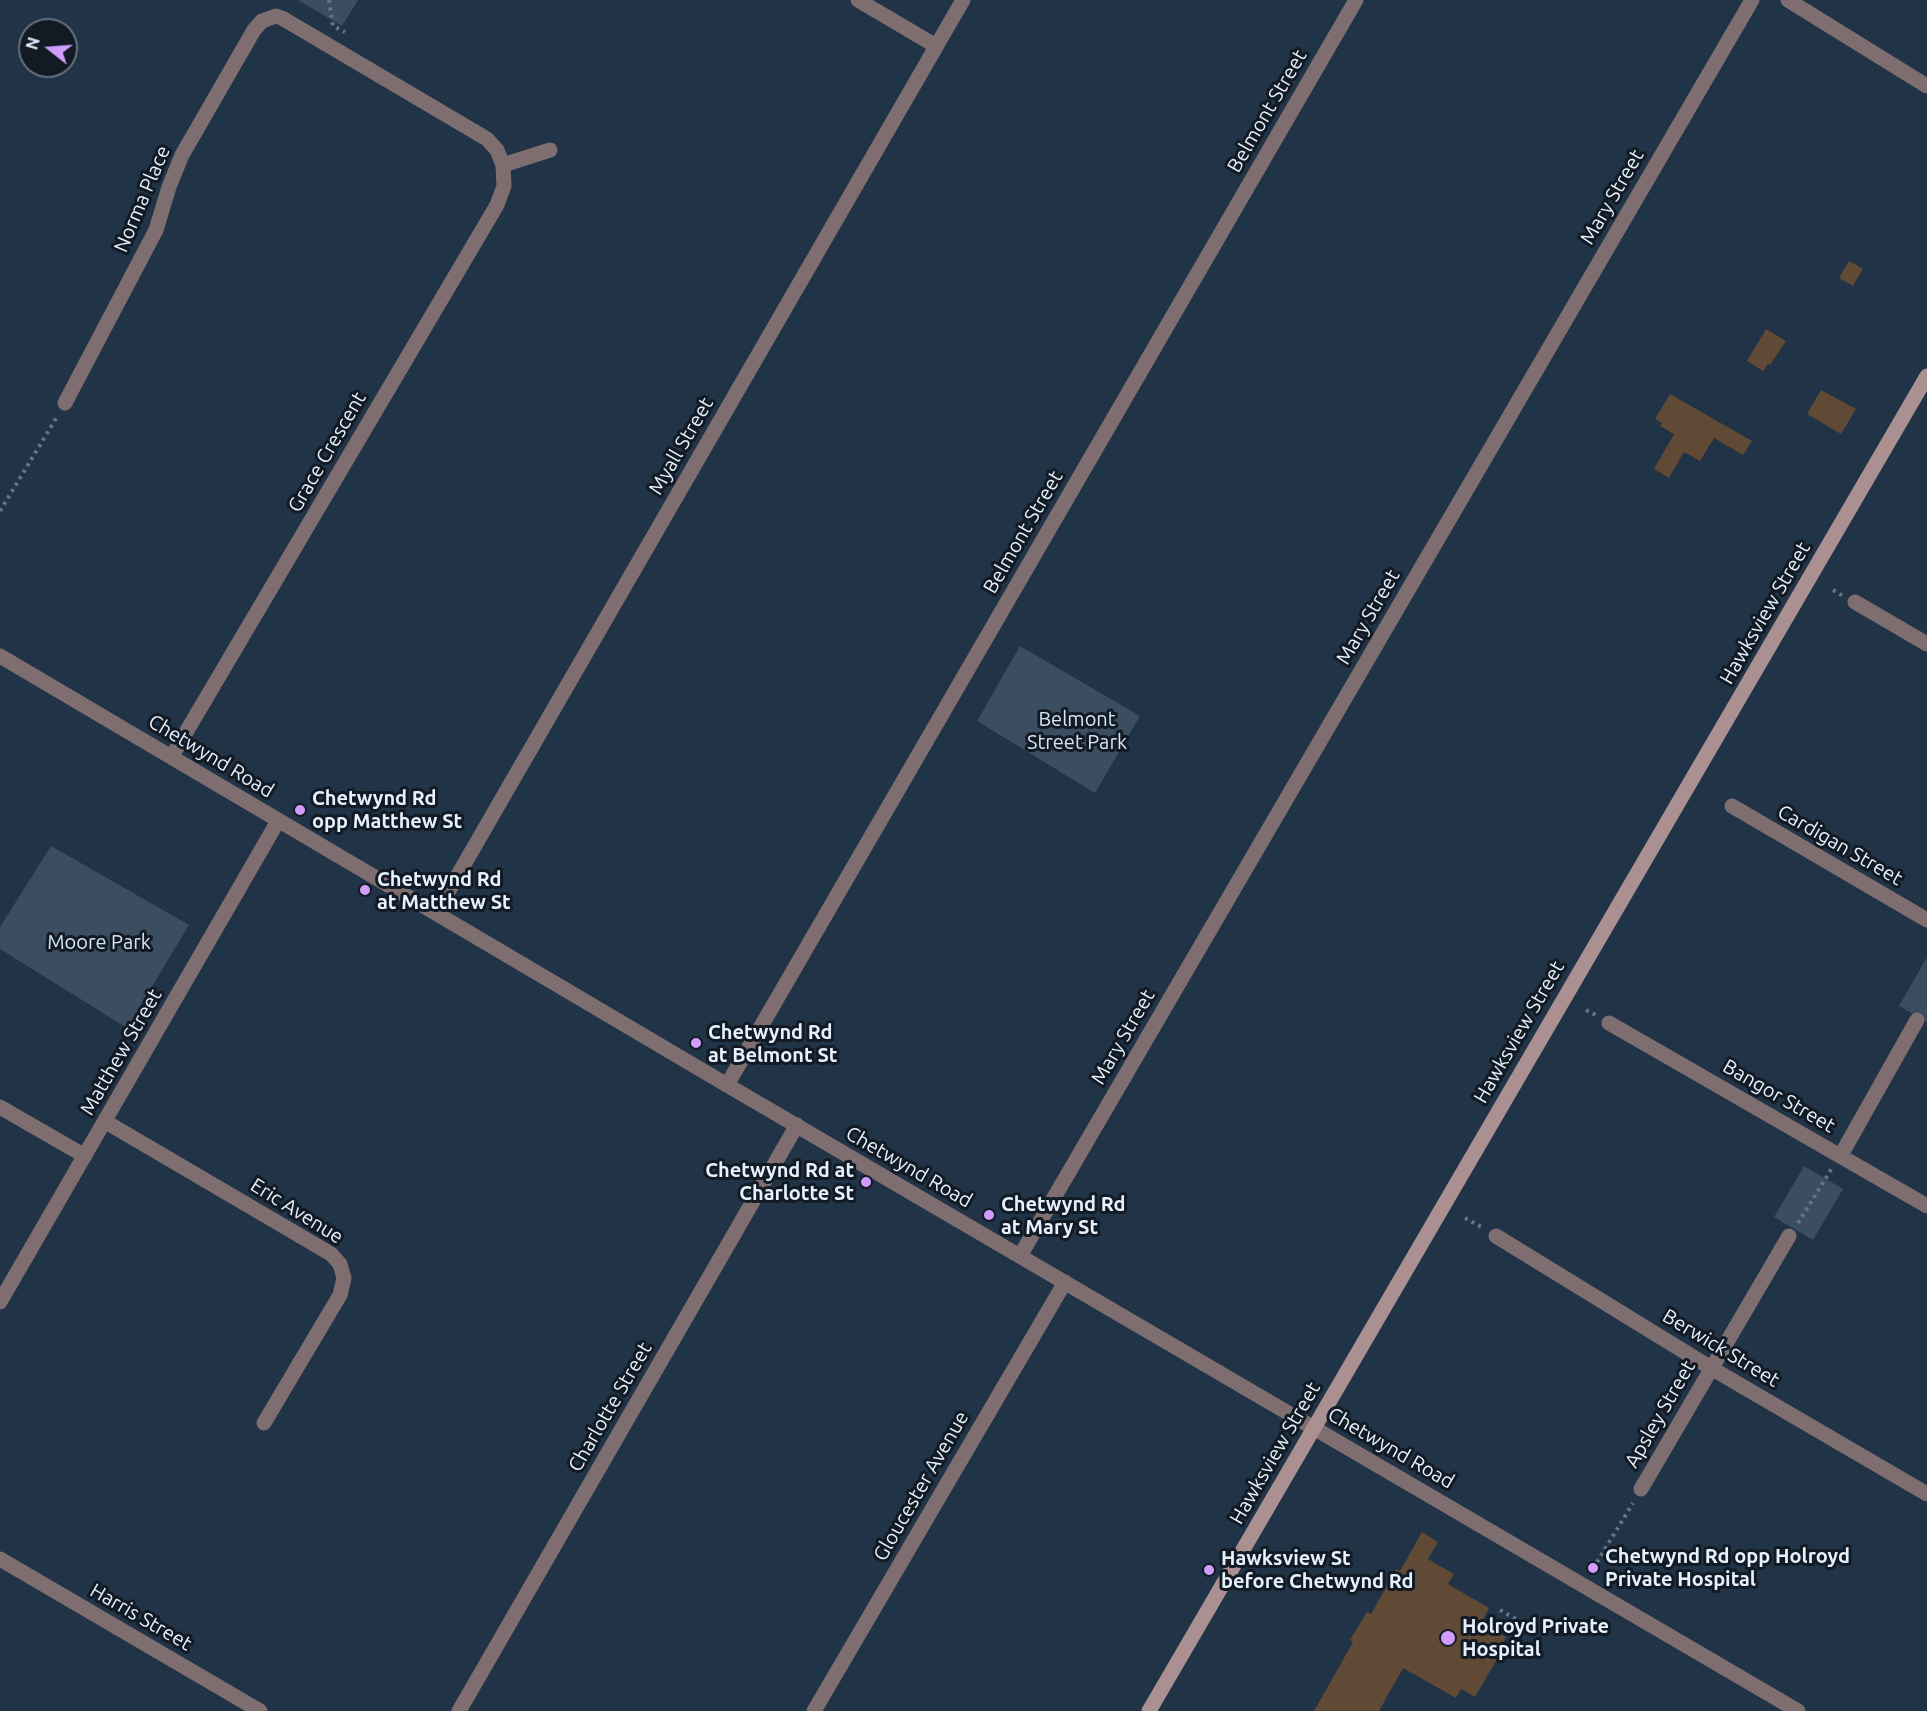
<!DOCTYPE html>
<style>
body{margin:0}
#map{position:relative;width:1927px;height:1711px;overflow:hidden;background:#203347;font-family:Ubuntu,sans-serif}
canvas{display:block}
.north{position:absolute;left:18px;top:18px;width:60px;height:60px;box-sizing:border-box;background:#121a23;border:2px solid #66707b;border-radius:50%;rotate:287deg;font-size:16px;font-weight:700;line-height:24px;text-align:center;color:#e5f1fe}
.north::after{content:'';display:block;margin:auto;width:21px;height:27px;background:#d09dff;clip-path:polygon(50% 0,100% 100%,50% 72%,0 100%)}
</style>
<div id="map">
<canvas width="1927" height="1711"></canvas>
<div class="north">N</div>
</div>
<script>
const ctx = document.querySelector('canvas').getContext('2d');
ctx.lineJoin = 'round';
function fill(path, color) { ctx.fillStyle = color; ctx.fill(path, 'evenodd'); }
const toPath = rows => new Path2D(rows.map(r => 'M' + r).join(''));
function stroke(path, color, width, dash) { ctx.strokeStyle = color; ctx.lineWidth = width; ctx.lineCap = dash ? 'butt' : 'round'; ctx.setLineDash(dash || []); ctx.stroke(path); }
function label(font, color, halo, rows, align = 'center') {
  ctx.font = font + ' Ubuntu,sans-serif'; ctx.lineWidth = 6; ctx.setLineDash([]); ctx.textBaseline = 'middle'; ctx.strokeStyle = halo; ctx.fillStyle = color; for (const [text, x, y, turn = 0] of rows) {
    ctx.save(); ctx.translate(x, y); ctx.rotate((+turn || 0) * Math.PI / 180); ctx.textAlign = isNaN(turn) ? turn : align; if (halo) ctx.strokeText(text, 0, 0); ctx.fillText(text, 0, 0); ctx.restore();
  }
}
fill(toPath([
 [298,0,358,0,342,26],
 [1020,646,1140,716,1095,793,977,721],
 [51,846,189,925,127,1028,0,949,0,927],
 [1927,957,1927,1022,1899,1006],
 [1804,1166,1843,1189,1813,1240,1774,1217]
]), '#3b4d61');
fill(toPath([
 [1849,261,1863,269,1853,286,1839,278],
 [1766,329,1786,341,1770,365,1768,364,1763,371,1747,361],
 [1821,390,1856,409,1841,434,1807,414],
 [1670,394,1752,441,1743,455,1714,438,1700,461,1684,452,1669,478,1654,469,1674,434,1660,426,1662,423,1655,419],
 [1422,1532,1438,1542,1428,1559,1454,1574,1448,1584,1489,1608,1481,1623,1506,1637,1495,1658,1497,1659,1475,1697,1461,1689,1456,1698,1403,1668,1379,1711,1314,1711,1353,1642,1350,1640,1367,1612,1371,1614,1396,1569,1400,1571]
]), '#604935');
stroke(toPath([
 [329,0,333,26,345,32],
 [0,511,57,417],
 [1833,590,1843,596],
 [1586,1010,1596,1015],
 [1465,1218,1483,1228],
 [1798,1223,1832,1168],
 [1597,1562,1633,1503],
 [1500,1610,1523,1623]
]), '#647587', 4, [3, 4.5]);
stroke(toPath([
 [858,0,936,46],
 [1788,0,1927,86],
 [503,165,550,150],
 [65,403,156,230,169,187,182,155,254,30,262,21,276,16,282,18,487,139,497,150,503,165,504,186,497,205,172,756],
 [1855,602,1927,644],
 [1732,806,1927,920],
 [436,913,963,0],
 [1609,1023,1927,1206],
 [727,1085,1356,0],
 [0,1107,85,1156],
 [106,1122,331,1254,340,1264,344,1278,340,1295,264,1423],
 [1841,1155,1917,1020],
 [1496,1236,1711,1368,1927,1494],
 [1020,1256,1752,0],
 [0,1302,278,821],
 [1641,1489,1789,1236],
 [0,1559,260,1711],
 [459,1711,797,1125],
 [814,1711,1065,1282]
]), '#7f6e6f', 15);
stroke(toPath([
 [0,656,727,1085,1798,1711]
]), '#7f6e6f', 15);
stroke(toPath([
 [1149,1711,1927,376]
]), '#ab9092', 15);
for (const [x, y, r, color] of [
 [300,810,6,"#d09dff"],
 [365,890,6,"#d09dff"],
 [696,1043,6,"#d09dff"],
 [866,1182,6,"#d09dff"],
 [989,1215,6,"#d09dff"],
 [1593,1568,6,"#d09dff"],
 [1209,1570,6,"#d09dff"],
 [1448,1638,8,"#d09dff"]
]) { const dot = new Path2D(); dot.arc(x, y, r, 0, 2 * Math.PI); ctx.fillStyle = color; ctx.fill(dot); stroke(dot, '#121a23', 2); }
label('20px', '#e5f1fe', '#121a23', [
 ["Belmont Street",1267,111,-60],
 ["Mary Street",1612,197,-60],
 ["Norma Place",142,199,-67],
 ["Myall Street",681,446,-60],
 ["Grace Crescent",327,452,-60],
 ["Belmont Street",1023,532,-60],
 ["Hawksview Street",1765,613,-60],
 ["Mary Street",1368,617,-60],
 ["Chetwynd Road",211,756,31],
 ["Cardigan Street",1840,845,30],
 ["Hawksview Street",1519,1032,-60],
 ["Mary Street",1123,1037,-60],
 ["Matthew Street",121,1052,-60],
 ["Bangor Street",1779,1096,30],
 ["Chetwynd Road",909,1167,30],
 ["Eric Avenue",297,1211,32],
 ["Berwick Street",1721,1348,31],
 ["Charlotte Street",610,1407,-60],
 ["Apsley Street",1660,1414,-60],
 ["Chetwynd Road",1391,1448,30],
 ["Hawksview Street",1275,1453,-60],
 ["Gloucester Avenue",921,1486,-60],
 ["Harris Street",141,1617,30]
]);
label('20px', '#d5e5f8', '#121a23', [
 ["Belmont",1077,719],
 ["Street Park",1077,742],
 ["Moore Park",99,942]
]);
label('bold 20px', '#e5f1fe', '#121a23', [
 ["Chetwynd Rd",312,798],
 ["opp Matthew St",312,821],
 ["Chetwynd Rd",377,879],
 ["at Matthew St",377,902],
 ["Chetwynd Rd",708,1032],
 ["at Belmont St",708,1055],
 ["Chetwynd Rd at",854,1170,"right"],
 ["Charlotte St",854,1193,"right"],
 ["Chetwynd Rd",1001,1204],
 ["at Mary St",1001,1227],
 ["Chetwynd Rd opp Holroyd",1605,1556],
 ["Private Hospital",1605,1579],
 ["Hawksview St",1221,1558],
 ["before Chetwynd Rd",1221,1581],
 ["Holroyd Private",1462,1626],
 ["Hospital",1462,1649]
], 'left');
</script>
